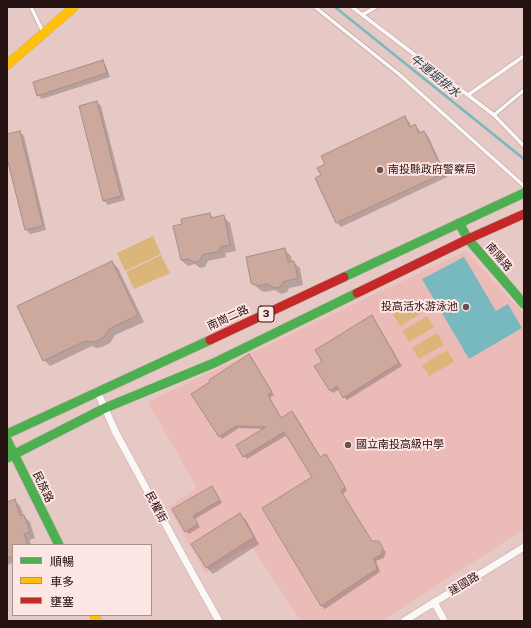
<!DOCTYPE html>
<meta charset="utf-8">
<style>
body{margin:0}
#map{position:relative;width:531px;height:628px;overflow:hidden;background:#e6c8c5;font-family:"Public Sans","Noto Sans TC",sans-serif}
canvas{display:block}
.frame{position:absolute;inset:0;border:8px solid #251110;pointer-events:none}
.legend{position:absolute;left:12px;top:544px;width:140px;height:72px;box-sizing:border-box;background:#fee6e4;border:1px solid #a7918f;margin:0;padding:5px 7px;list-style:none;font-size:12px;color:#251110}
.legend li{display:flex;align-items:center;gap:8px;height:20px}
.legend b{width:20px;border:1px solid #a7918f}
</style>
<div id="map">
<canvas width="531" height="628"></canvas>
<div class="frame"></div>
<ul class="legend">
<li><b style="height:5px;background:#4caf50"></b>順暢</li>
<li><b style="height:5px;background:#ffc107"></b>車多</li>
<li><b style="height:5px;background:#c62828"></b>壅塞</li>
</ul>
</div>
<script>
const ctx = document.querySelector('canvas').getContext('2d');
ctx.lineJoin = 'round';
function fill(path, color) { ctx.fillStyle = color; ctx.fill(path, 'evenodd'); }
const toPath = rows => new Path2D(rows.map(r => 'M' + r).join(''));
function stroke(path, color, width, dash) { ctx.strokeStyle = color; ctx.lineWidth = width; ctx.lineCap = dash ? 'butt' : 'round'; ctx.setLineDash(dash || []); ctx.stroke(path); }
function label(font, color, halo, rows, align = 'center') {
  ctx.font = font + ' "Public Sans","Noto Sans TC",sans-serif'; ctx.lineWidth = 4; ctx.setLineDash([]); ctx.textBaseline = 'middle'; ctx.strokeStyle = halo; ctx.fillStyle = color; for (const [text, x, y, turn = 0] of rows) {
    ctx.save(); ctx.translate(x, y); ctx.rotate((+turn || 0) * Math.PI / 180); ctx.textAlign = isNaN(turn) ? turn : align; if (halo) ctx.strokeText(text, 0, 0); ctx.fillText(text, 0, 0); ctx.restore();
  }
}
fill(toPath([
 [466,251,524,314,524,529,382,621,301,621,251,545,205,573,168,507,197,488,148,402]
]), '#ebbbb7');
fill(toPath([
 [153,236,161,254,125,271,117,253],
 [161,255,170,273,134,289,126,272],
 [418,299,425,311,400,326,393,314],
 [427,316,434,327,409,342,402,331],
 [437,333,444,345,419,359,412,348],
 [447,350,454,362,429,376,422,365]
]), '#dcb57b');
fill(toPath([
 [464,257,496,311,508,304,522,328,469,359,422,279]
]), '#78b9bf');
fill(toPath([
 [102,61,106,66,110,77,42,99,38,95],
 [97,102,101,106,125,200,108,205,104,201],
 [405,117,409,122,412,127,415,126,419,130,421,133,424,132,428,136,447,177,341,227,337,223,316,179],
 [20,132,24,136,46,230,30,234,26,230,7,153,7,135],
 [209,214,214,218,223,216,230,223,236,251,225,253,226,257,208,261,205,267,200,268,195,264,188,266,181,260,183,225],
 [285,250,291,256,292,262,293,262,300,268,303,285,289,288,287,292,281,294,275,290,264,292,260,290,253,283],
 [112,262,118,268,144,322,115,335,110,343,102,347,96,348,92,346,50,366,44,360],
 [372,317,375,320,402,366,347,400,344,397,340,389,333,393,330,390,323,362],
 [249,355,252,358,274,395,270,398,281,419,292,412,295,415,321,458,328,458,347,490,343,494,372,542,381,546,386,552,384,558,376,561,380,572,325,609,322,606,263,509,313,477,287,435,247,459,244,456,264,429,239,428,222,439,220,436,212,382],
 [212,487,215,490,222,503,195,519,200,527,189,534,186,531,173,509],
 [15,501,20,506,24,516,30,522,35,538,30,540,31,545,13,545,13,563,7,565,7,503],
 [239,514,246,520,259,544,213,574,207,568,192,544]
]), '#0003');
stroke(toPath([
 [335,7,524,159]
]), '#78b9bf', 2.5);
const building = toPath([
 [103,60,107,73,37,96,33,82,103,60],
 [97,101,121,196,103,201,79,106,97,101],
 [405,116,410,127,415,124,419,133,424,131,444,173,336,223,315,178,321,175,317,168,325,164,321,156,405,116],
 [20,131,43,226,25,230,7,158,7,134,20,131],
 [210,213,211,218,224,215,230,245,220,247,220,251,202,255,201,259,197,262,193,262,188,259,181,260,173,226,182,224,181,219,210,213],
 [285,248,288,262,294,261,298,278,283,282,281,286,277,288,272,287,268,284,258,286,252,284,251,282,246,257,285,248],
 [112,261,138,315,109,329,104,337,99,340,93,342,85,341,43,361,17,306,112,261],
 [372,315,399,363,343,398,337,386,330,391,314,366,322,362,315,350,372,315],
 [249,354,272,392,268,395,281,418,292,411,320,457,326,454,345,487,341,491,372,541,379,541,383,548,381,555,374,558,377,569,321,606,262,508,312,477,284,432,243,457,236,445,266,427,236,426,219,437,191,394,210,382,209,380,249,354],
 [212,486,220,500,193,516,198,524,185,532,172,509,212,486],
 [15,499,20,516,24,515,30,532,24,534,28,545,13,545,13,556,7,558,7,502,15,499],
 [240,513,254,537,206,568,191,544,240,513]
]);
fill(building, '#cda99d');
stroke(building, '#a58f8a', 1);
const lane = toPath([
 [31,7,43,32],
 [315,7,400,75,524,186],
 [352,7,494,115,524,146],
 [362,15,376,7],
 [468,95,524,56],
 [494,115,524,90]
]);
const street = toPath([
 [97,391,116,433,192,573,219,621],
 [434,602,443,618,444,621],
 [404,621,524,547]
]);
const fast = toPath([
 [459,223,468,239,524,304],
 [344,277,524,193],
 [7,434,210,340],
 [7,440,59,545],
 [7,458,105,408,214,363,357,293]
]);
const slow = toPath([
 [7,65,74,7],
 [94,615,97,621]
]);
const jam = toPath([
 [357,293,468,239,524,214],
 [210,340,344,277]
]);
stroke(lane, '#c0a9a7', 5);
stroke(street, '#c0a9a7', 8);
stroke(fast, '#c0a9a7', 10);
stroke(slow, '#c0a9a7', 10);
stroke(jam, '#c0a9a7', 10);
stroke(lane, '#fbf7f6', 3.5);
stroke(street, '#fbf7f6', 7);
stroke(fast, '#4caf50', 9);
stroke(slow, '#ffc107', 9);
stroke(jam, '#c62828', 9);
for (const [x, y, r, color] of [
 [380,170,4,"#69514f"],
 [466,307,4,"#69514f"],
 [348,445,4,"#69514f"]
]) { const dot = new Path2D(); dot.arc(x, y, r, 0, 2 * Math.PI); ctx.fillStyle = color; ctx.fill(dot); stroke(dot, '#fee6e4', 1.5); }
for (const [x, y, w] of [
 [266,314,16]
]) { const box = new Path2D(); box.roundRect(x - w / 2, y - 8, w, 16, 3); ctx.fillStyle = '#fee6e4'; ctx.fill(box); stroke(box, '#251110', 1); }
label('bold 10px', '#251110', null, [
 ["3",266,314]
]);
label('11px', '#251110', '#fee6e4', [
 ["南投縣政府警察局",388,170],
 ["投高活水游泳池",458,307,"right"],
 ["國立南投高級中學",356,445]
], 'left');
label('11px', '#251110', '#fee6e4', [
 ["南陽路",499,257,49],
 ["南崗二路",228,318,-25],
 ["民族路",43,487,64],
 ["民權街",156,507,62],
 ["建國路",464,584,-31]
]);
label('italic 12px', '#204043', '#fee6e4', [
 ["牛運堀排水",435,76,39]
]);
</script>
